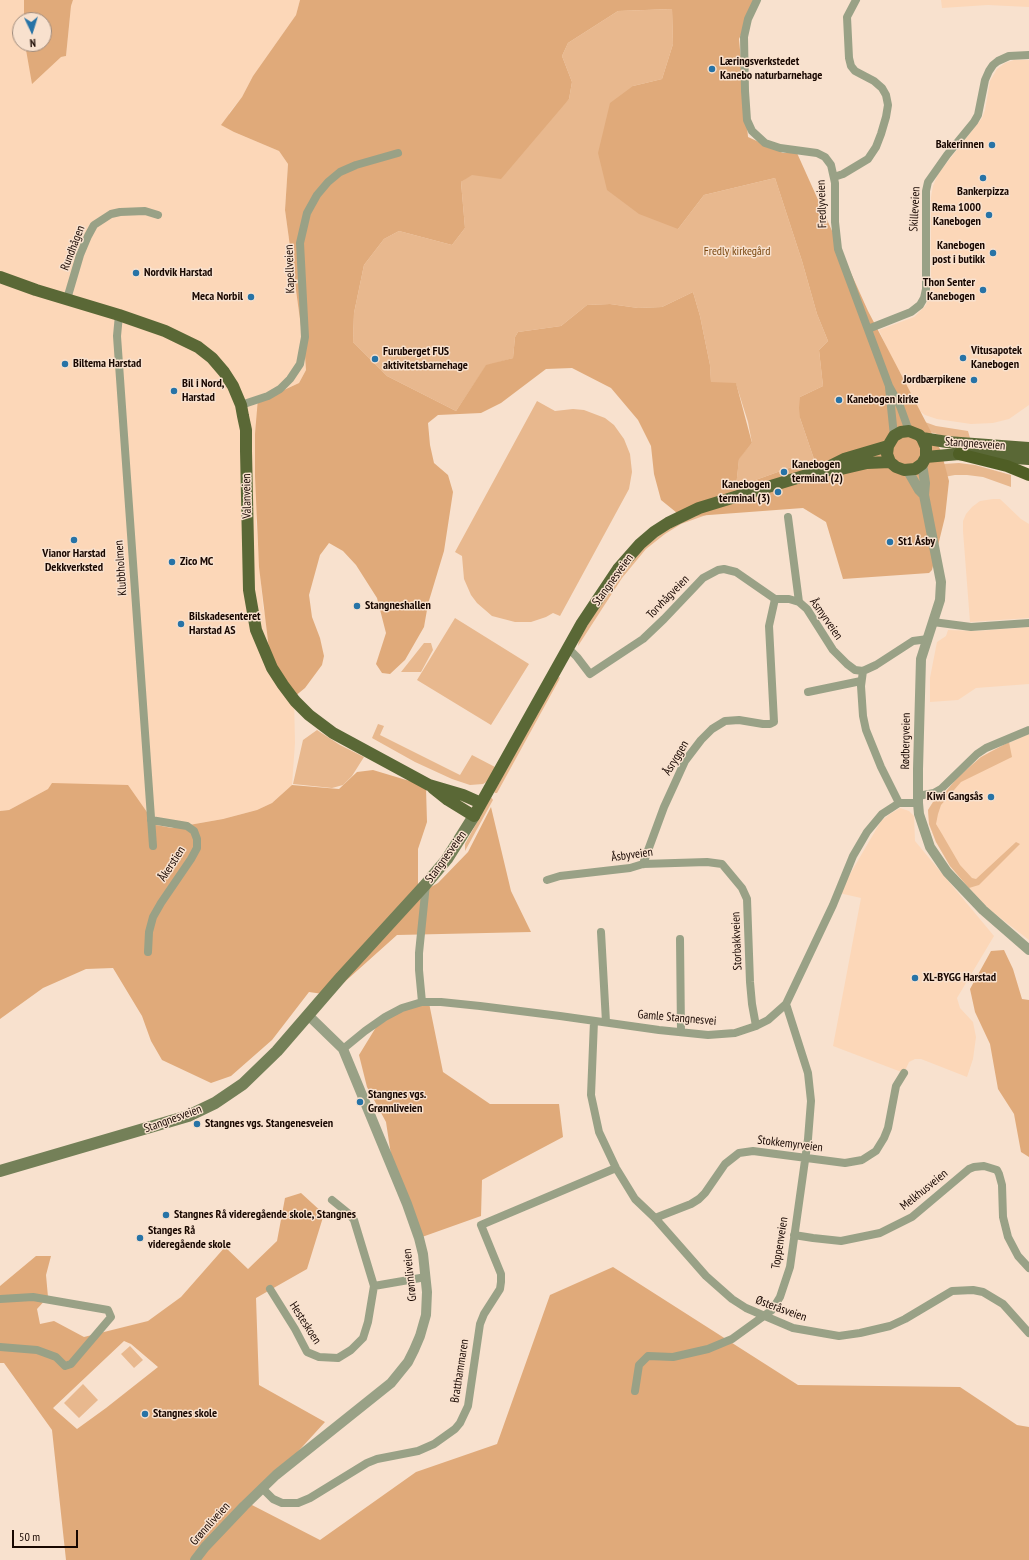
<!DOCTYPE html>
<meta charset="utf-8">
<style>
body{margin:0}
#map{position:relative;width:1029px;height:1560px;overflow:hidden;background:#f8e1ce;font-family:"PT Sans Narrow",sans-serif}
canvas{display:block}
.north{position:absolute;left:12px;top:12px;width:40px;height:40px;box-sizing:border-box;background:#f8e1ce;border:1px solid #9e8a7c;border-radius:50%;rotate:176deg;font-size:11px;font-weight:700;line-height:16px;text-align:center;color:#180700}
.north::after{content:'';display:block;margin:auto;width:14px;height:18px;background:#2773a6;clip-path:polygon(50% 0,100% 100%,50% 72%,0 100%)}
.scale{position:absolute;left:12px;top:1530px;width:66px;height:18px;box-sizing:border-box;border:2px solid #180700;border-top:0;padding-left:5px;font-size:12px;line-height:14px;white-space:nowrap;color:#180700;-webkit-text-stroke:3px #f8e1ce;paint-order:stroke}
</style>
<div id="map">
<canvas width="1029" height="1560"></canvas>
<div class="north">N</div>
<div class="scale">50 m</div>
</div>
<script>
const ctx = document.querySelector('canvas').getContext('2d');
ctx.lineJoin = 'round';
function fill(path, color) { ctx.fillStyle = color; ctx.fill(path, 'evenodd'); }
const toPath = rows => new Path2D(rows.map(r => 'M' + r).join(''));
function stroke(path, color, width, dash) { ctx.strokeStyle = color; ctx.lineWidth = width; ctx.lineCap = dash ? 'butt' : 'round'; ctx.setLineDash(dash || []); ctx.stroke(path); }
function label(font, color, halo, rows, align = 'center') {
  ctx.font = font + ' "PT Sans Narrow",sans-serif'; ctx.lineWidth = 3; ctx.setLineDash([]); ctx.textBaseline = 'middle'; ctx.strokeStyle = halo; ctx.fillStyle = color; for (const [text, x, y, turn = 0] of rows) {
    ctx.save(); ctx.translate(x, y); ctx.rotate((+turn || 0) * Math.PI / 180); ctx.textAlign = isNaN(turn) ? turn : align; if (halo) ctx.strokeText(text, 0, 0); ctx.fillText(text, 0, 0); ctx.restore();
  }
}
fill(toPath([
 [0,0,24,0,24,20,20,20,20,44,25,44,25,46,61,57,66,56,71,6,73,0,300,0,296,15,253,76,242,97,229,113,234,132,279,151,288,164,285,210,305,356,306,370,299,383,271,396,256,522,263,608,294,697,295,743,292,785,272,803,257,810,223,819,172,828,156,825,48,789,9,810,0,811],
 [941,0,1029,0,1029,7,988,5,942,8],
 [1014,60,1029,60,1029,405,1009,419,993,423,971,424,937,419,925,415,913,406,909,399,879,330,914,317,926,305,931,287,931,197,933,186,938,174,982,118,985,110,990,81,997,69,1005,63],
 [993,499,1000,499,1021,519,1029,524,1029,618,970,622,963,531,963,521,966,514,972,507,980,501],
 [1029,627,1029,684,976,688,958,700,930,702,930,678,936,647,937,642,946,636,948,630,977,631],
 [1029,734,1029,940,990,910,964,883,950,866,936,842,929,824,928,810,933,802,942,796,958,777,981,757,993,750],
 [900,808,909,811,914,816,915,841,994,936,957,998,960,1008,973,1022,976,1037,973,1059,967,1077,921,1059,915,1059,909,1062,904,1073,833,1046,861,898,839,893,881,821,890,814]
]), '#fcd7b8');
fill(toPath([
 [672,9,673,44,662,79,633,86,678,229,704,195,775,178,802,261,817,314,828,341,819,350,823,386,800,397,800,418,814,459,736,487,739,458,752,443,748,422,736,384,711,383,710,365,700,316,693,292,662,307,638,308,610,304,587,305,561,326,518,332,515,337,513,358,486,366,456,411,387,376,353,342,354,313,364,265,384,239,399,231,452,245,465,228,461,182,569,99,572,82,562,56,568,43,618,11],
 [537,401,555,411,573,409,584,410,605,418,614,425,624,439,630,454,632,472,629,489,560,616,553,613,546,617,531,622,515,622,492,616,477,603,471,595,464,579,462,556,455,552],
 [922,421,936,426,968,431,970,438,944,436,926,431],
 [959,463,975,465,1011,475,1011,487,983,477,967,475,955,475,933,479,943,464],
 [723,509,681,524,665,534,646,549,622,578,578,646,579,640,590,621,621,574,644,547,667,530,700,514],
 [455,618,529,664,491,725,417,680],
 [424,643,431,643,433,650,421,672,401,672],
 [560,677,559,680,497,793,495,793,494,792,557,678],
 [378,724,384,726,380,735,460,775,472,755,495,767,488,781,483,784,470,785,452,779,415,762,372,738],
 [317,730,340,745,364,757,352,776,343,785,332,788,293,784,303,740],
 [1009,742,1012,757,961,782,941,805,938,814,936,824,942,834,960,865,972,878,976,879,1016,842,1020,844,979,885,969,888,950,866,936,842,929,824,928,810,933,802,942,796,958,777,981,757],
 [491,797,493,800,465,851,465,844],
 [130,1346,143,1360,134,1368,121,1354],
 [83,1384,98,1400,79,1418,64,1403]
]), '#e8b88e');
fill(toPath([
 [24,0,73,0,71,6,66,56,61,57,32,84,25,44,44,44,44,20,24,20],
 [300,0,757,0,739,39,748,137,783,153,797,153,868,311,941,451,949,481,945,517,932,570,929,573,843,579,826,522,803,508,682,517,661,500,654,474,651,446,638,420,611,388,572,368,546,369,501,403,481,413,438,415,428,423,430,445,434,463,448,475,453,492,444,551,428,604,424,627,405,660,390,674,382,673,376,664,386,633,377,598,356,565,343,551,329,543,320,555,309,595,312,617,320,638,324,656,322,665,305,688,294,697,280,681,269,649,259,567,255,476,255,434,258,398,271,396,299,383,306,370,305,356,285,210,288,164,279,151,234,132,221,125,242,97,253,76,296,15],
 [672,9,673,44,662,79,633,86,610,103,598,153,607,190,639,214,678,229,704,195,775,178,802,261,817,314,828,341,819,350,823,386,800,397,799,408,800,418,814,459,736,487,739,459,752,443,736,383,711,382,710,365,700,316,693,292,662,307,638,308,610,304,587,305,561,326,518,332,515,337,513,358,486,365,456,411,387,376,353,342,354,313,364,265,384,239,399,231,452,245,465,228,461,182,472,175,501,179,569,99,572,82,562,56,568,43,618,11],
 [373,770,423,785,426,788,427,822,418,849,418,891,424,891,438,883,468,852,491,807,511,891,531,932,397,935,330,995,309,992,272,1040,231,1076,211,1083,162,1060,151,1041,142,1016,113,968,86,969,43,988,0,1019,0,811,9,810,48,789,52,783,128,785,156,825,172,828,223,819,257,810,272,803,292,785,339,789,357,772],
 [1004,950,1013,969,1022,999,1029,1000,1029,1157,1021,1152,1014,1114,998,1089,990,1044,975,1012,970,989,991,951],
 [428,998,443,1072,490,1104,559,1104,563,1137,482,1180,481,1216,422,1237,391,1155,386,1122,367,1087,359,1055,378,1024],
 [301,1193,324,1214,307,1269,256,1298,259,1385,325,1422,250,1504,320,1540,416,1472,497,1444,550,1295,613,1267,798,1385,960,1387,1017,1425,1029,1427,1029,1560,66,1560,52,1430,4,1363,0,1363,0,1286,36,1256,51,1256,46,1275,48,1297,37,1309,40,1324,54,1321,84,1337,148,1321,181,1297,225,1247,248,1269,277,1241,285,1198],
 [124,1341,131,1344,158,1367,106,1408,77,1429,53,1408]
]), '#e0aa7a');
stroke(toPath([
 [757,0,748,19,744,37,745,91,747,120,752,131,765,143,780,148,817,153,825,157,831,165,835,183,835,222,838,249,889,386,900,406,909,431],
 [834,177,843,174,868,159,876,147,881,134,886,117,888,105,886,95,882,88,874,81,855,71,851,66,849,58,847,17,856,0],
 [67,299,80,255,88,236,94,225,111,214,120,212,145,211,158,215],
 [119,315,117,336,153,846],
 [868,329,911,312,920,305,924,298,926,289,926,191,928,182,947,155,974,122,978,115,985,80,989,71,993,65,998,61,1009,56,1029,55],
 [889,387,894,436],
 [241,405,268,396,280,389,290,379,300,364,305,337,300,243,307,213,317,195,328,182,340,172,356,165,398,153],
 [788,517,799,602,807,609,833,650,847,664,855,670,863,671,876,665,913,641,928,639],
 [933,622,971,627,1029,623],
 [568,648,577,657,590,674,643,639,664,619,703,578,718,570,724,569,736,572,775,599,789,599,799,602],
 [863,671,861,686,863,716,866,730,881,767,899,803],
 [808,692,861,681],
 [918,796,934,793,941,789,977,754,986,748,1029,730],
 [643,864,664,807,675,783,685,761,701,740,712,729,725,721,739,720,763,724,770,724,774,722,769,626,775,599],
 [547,880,560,876,630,868,643,864,707,862,722,864,742,888,747,899,750,982,752,1004,756,1026],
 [601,932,606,1022],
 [680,939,681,1032],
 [148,952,149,932,153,917,161,903,191,859,197,848,197,839,194,831,187,826,151,820],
 [422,1002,419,970,419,953,426,884],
 [594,1021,591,1095,599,1132,616,1168,635,1199,655,1218,706,1276,732,1299,746,1308,793,1328,839,1336,860,1333,890,1326,905,1319,952,1291,973,1290,983,1292,1003,1304,1029,1333],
 [343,1049,365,1031,385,1017,402,1008,422,1002,441,1002,480,1006,560,1016,659,1030,708,1035,735,1033,756,1026,768,1020,786,1004,833,905,853,856,867,832,882,814,899,803,918,803],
 [655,1218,691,1204,699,1199,705,1193,725,1164,739,1153,753,1151,845,1163,862,1160,876,1151,884,1138,888,1128,896,1086,904,1073],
 [794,1235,813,1238,841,1241,880,1233,912,1217,969,1169,974,1167,984,1166,997,1170,999,1174,1002,1185,1003,1217,1008,1237,1018,1256,1029,1268],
 [374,1286,426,1277],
 [270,1289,295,1329,307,1352,319,1357,338,1358,351,1350,363,1338,368,1322,374,1286,354,1220,348,1213,332,1200],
 [0,1299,33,1297,108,1310,111,1317,71,1364,65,1366,56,1357,37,1350,0,1347],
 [635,1391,639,1365,648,1356,673,1357,708,1349,732,1339,772,1310,780,1297,790,1267,808,1139,811,1101,808,1073,786,1004],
 [262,1488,273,1499,282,1503,298,1503,310,1498,367,1463,377,1459,418,1451,434,1444,455,1429,460,1423,468,1406,480,1324,484,1314,500,1289,501,1282,501,1274,481,1225,616,1168]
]), '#99a186', 8);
stroke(toPath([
 [922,464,925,483,924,495,941,582,940,600,921,659,918,769,918,803,919,814,930,847,947,872,983,910,1029,950],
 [908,471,919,490,924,495],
 [195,1560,205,1547,244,1506,276,1475,391,1383,408,1362,414,1350,420,1336,426,1315,427,1292,423,1254,419,1238,407,1204,343,1049,308,1015]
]), '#99a186', 10);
stroke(toPath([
 [0,1171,188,1116,215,1103,243,1084,277,1051,341,977,426,884,447,859,474,816]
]), '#748058', 12);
stroke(toPath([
 [0,277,36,290,119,315,165,331,198,347,212,358,224,372,233,386,241,405,243,416,246,430,246,451,249,590,256,630,272,668,283,685,295,701,309,715,333,733,429,785,463,795,481,803],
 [922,438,947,442,1029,448],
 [926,457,959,454,1029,459],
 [829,470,837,470,867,463,890,462,896,467,904,470,915,469,922,464,926,457,926,447,922,438,919,435,909,431,901,432,894,436,888,446,887,454,890,462],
 [433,788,448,800,474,816,582,623,618,569,640,544,654,532,668,523,699,508,820,471,844,459,888,446]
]), '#5a6836', 12);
stroke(toPath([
 [959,454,1007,466,1029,475]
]), '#4f5e25', 12);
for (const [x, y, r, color] of [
 [712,69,4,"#2773a6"],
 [992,145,4,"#2773a6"],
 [983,178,4,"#2773a6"],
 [989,215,4,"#2773a6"],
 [993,253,4,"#2773a6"],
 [136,273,4,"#2773a6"],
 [983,290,4,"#2773a6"],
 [251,297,4,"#2773a6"],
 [963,358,4,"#2773a6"],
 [375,359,4,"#2773a6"],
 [65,364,4,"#2773a6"],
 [974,380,4,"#2773a6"],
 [174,391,4,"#2773a6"],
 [839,400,4,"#2773a6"],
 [784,472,4,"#2773a6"],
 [778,492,4,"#2773a6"],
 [74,540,4,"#2773a6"],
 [890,542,4,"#2773a6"],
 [172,562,4,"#2773a6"],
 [357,606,4,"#2773a6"],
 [181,624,4,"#2773a6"],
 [991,797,4,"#2773a6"],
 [915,978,4,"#2773a6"],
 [360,1102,4,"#2773a6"],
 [197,1124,4,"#2773a6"],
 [166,1215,4,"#2773a6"],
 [140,1238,4,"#2773a6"],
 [145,1414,4,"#2773a6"]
]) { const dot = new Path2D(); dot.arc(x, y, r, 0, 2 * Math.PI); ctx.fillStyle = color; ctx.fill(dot); stroke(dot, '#f8e1ce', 1.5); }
label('bold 12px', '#180700', '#f8e1ce', [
 ["Læringsverkstedet",720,62],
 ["Kanebo naturbarnehage",720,76],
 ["Bakerinnen",984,145,"right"],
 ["Bankerpizza",983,192,"center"],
 ["Rema 1000",981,208,"right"],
 ["Kanebogen",981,222,"right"],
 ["Kanebogen",985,246,"right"],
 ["post i butikk",985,260,"right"],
 ["Nordvik Harstad",144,273],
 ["Thon Senter",975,283,"right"],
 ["Kanebogen",975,297,"right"],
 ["Meca Norbil",243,297,"right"],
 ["Vitusapotek",971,351],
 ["Kanebogen",971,365],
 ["Furuberget FUS",383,352],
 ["aktivitetsbarnehage",383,366],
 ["Biltema Harstad",73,364],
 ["Jordbærpikene",966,380,"right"],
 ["Bil i Nord,",182,384],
 ["Harstad",182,398],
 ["Kanebogen kirke",847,400],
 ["Kanebogen",792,465],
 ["terminal (2)",792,479],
 ["Kanebogen",770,485,"right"],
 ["terminal (3)",770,499,"right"],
 ["St1 Åsby",898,542],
 ["Vianor Harstad",74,554,"center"],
 ["Dekkverksted",74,568,"center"],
 ["Zico MC",180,562],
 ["Stangneshallen",365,606],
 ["Bilskadesenteret",189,617],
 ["Harstad AS",189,631],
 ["Kiwi Gangsås",983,797,"right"],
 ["XL-BYGG Harstad",923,978],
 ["Stangnes vgs.",368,1095],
 ["Grønnliveien",368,1109],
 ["Stangnes vgs. Stangenesveien",205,1124],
 ["Stangnes Rå videregående skole, Stangnes",174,1215],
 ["Stanges Rå",148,1231],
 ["videregående skole",148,1245],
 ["Stangnes skole",153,1414]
], 'left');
label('12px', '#180700', '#f8e1ce', [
 ["Fredlyveien",822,204,-92],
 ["Skilleveien",915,209,-87],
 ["Rundhågen",73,248,-69],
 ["Kapellveien",290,269,-92],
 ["Stangnesveien",975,444,4],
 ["Valanveien",247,496,-91],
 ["Klubbholmen",121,568,-94],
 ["Stangnesveien",613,580,-54],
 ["Torvhågveien",668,597,-46],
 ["Åsmyrveien",826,619,55],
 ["Rødbergveien",906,741,-89],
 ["Åsryggen",676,758,-59],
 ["Åsbyveien",632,855,-8],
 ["Stangnesveien",446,857,-54],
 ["Åkerstien",172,864,-57],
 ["Storbakkveien",737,941,-92],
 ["Gamle Stangnesvei",677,1018,5],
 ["Stangnesveien",173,1119,-20],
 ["Stokkemyrveien",790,1144,7],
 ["Melkhusveien",924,1190,-39],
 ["Toppenveien",780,1243,-81],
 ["Grønnliveien",410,1275,-96],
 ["Østeråsveien",781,1309,20],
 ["Hesteskoen",305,1323,57],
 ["Bratthammaren",460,1371,-81],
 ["Grønnliveien",210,1524,-48]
]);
label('12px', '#7a470f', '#f8e1ce', [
 ["Fredly kirkegård",737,252]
]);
</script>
